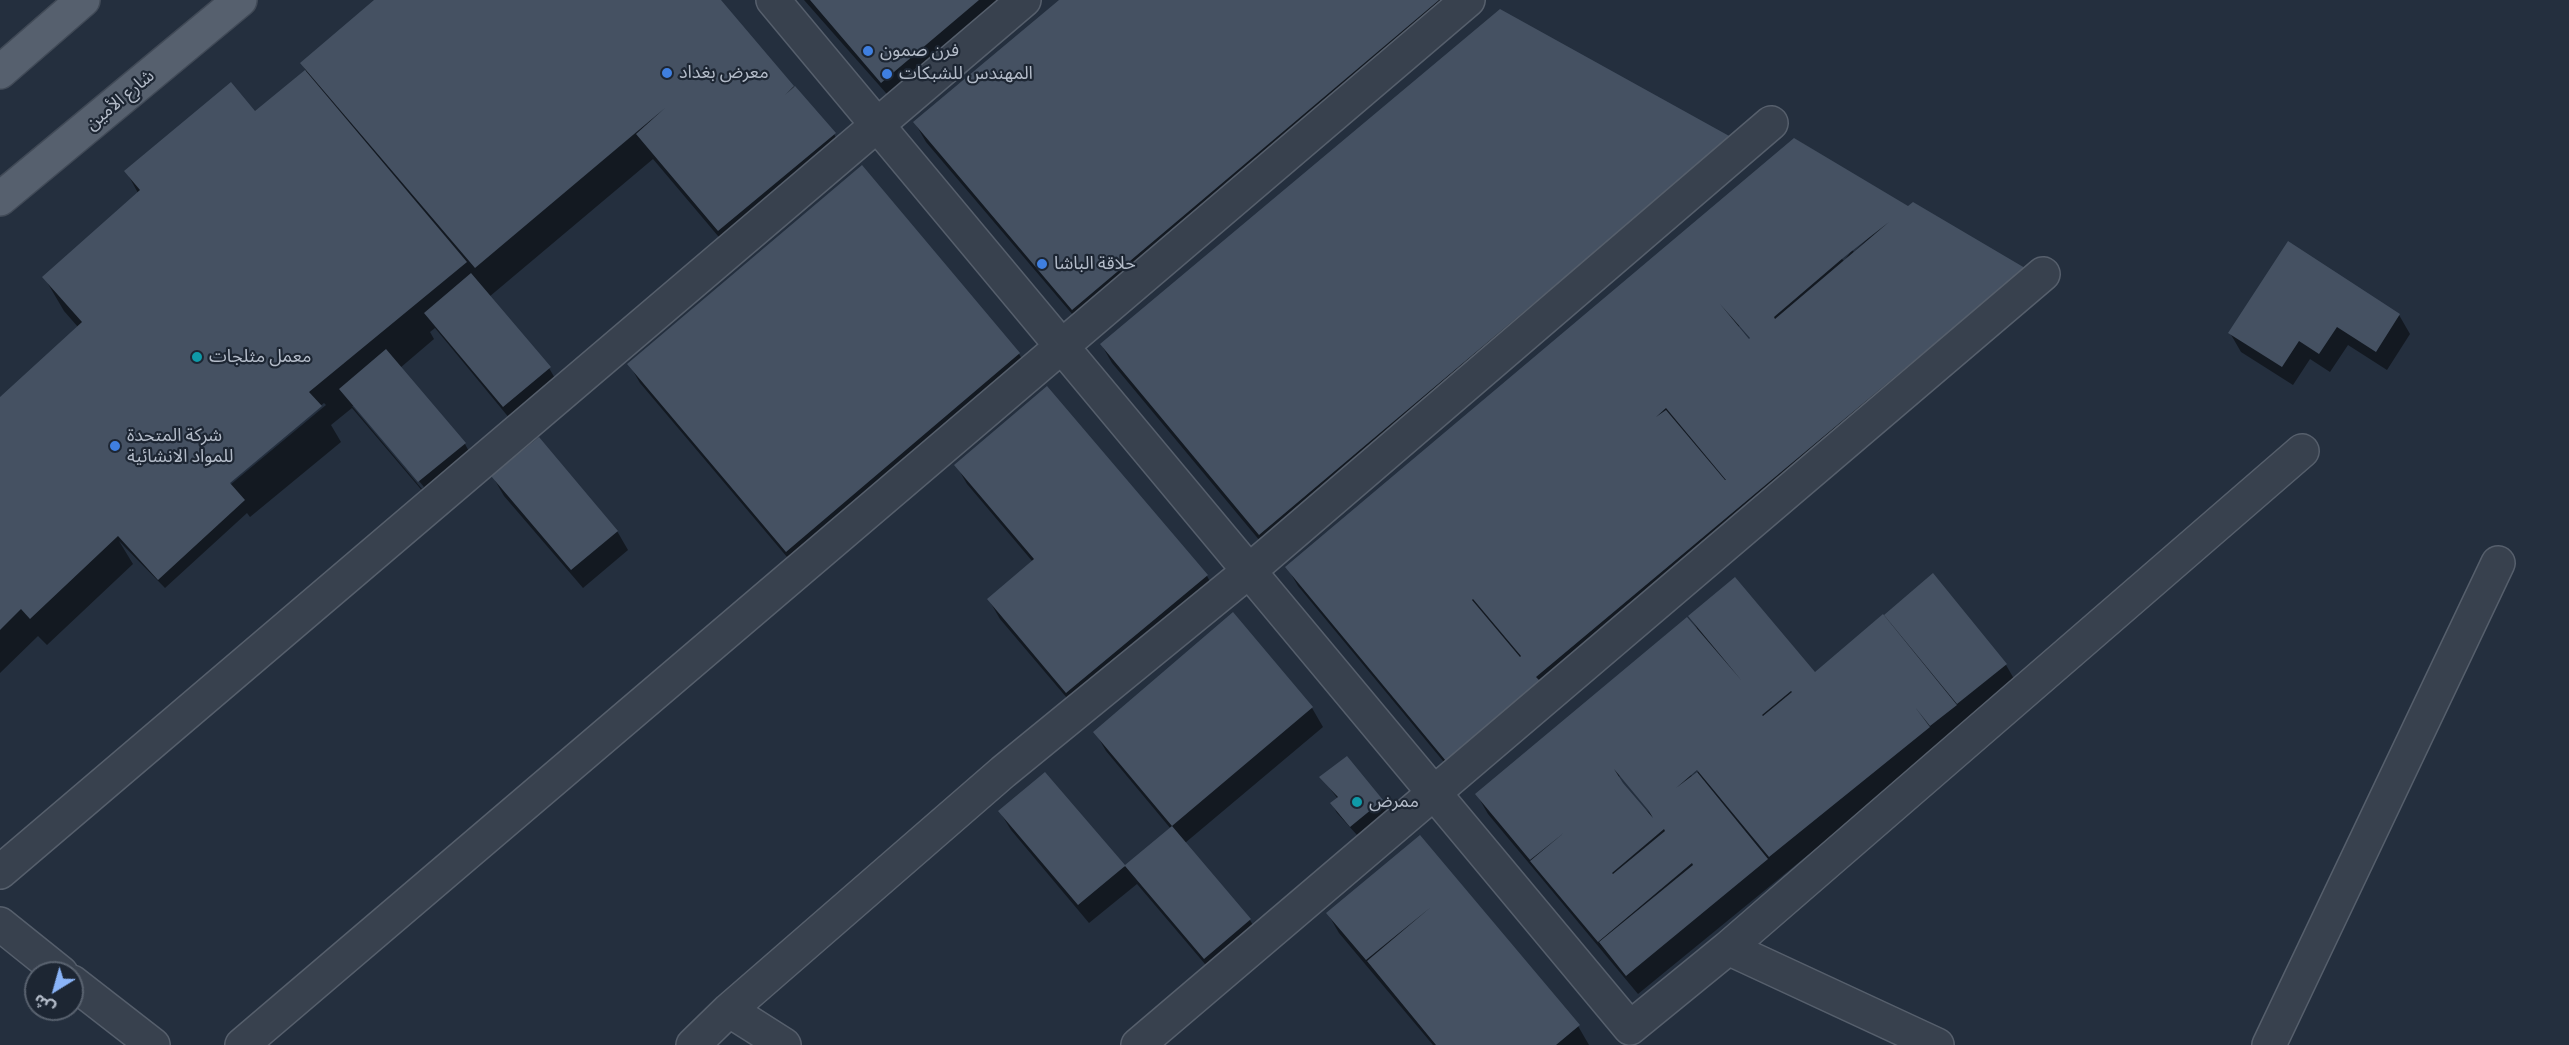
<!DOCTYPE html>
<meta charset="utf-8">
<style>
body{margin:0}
#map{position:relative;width:2569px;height:1045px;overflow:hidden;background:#242f3e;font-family:Cabin,"Noto Sans Arabic",sans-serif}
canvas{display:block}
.north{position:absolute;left:24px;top:961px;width:60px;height:60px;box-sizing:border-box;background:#1d2633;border:2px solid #59626f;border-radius:50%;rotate:217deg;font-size:16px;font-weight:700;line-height:24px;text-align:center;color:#b4bcc9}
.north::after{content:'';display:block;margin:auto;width:21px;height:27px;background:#8ab4f8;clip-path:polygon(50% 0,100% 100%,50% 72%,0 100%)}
</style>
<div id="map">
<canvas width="2569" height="1045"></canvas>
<div class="north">ش</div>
</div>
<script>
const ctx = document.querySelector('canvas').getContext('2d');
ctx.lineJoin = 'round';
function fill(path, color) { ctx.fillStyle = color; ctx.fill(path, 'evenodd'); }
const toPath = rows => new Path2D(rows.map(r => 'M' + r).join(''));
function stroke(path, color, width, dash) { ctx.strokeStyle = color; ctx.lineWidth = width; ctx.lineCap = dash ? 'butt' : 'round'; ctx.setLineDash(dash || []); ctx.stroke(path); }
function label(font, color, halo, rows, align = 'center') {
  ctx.font = font + ' Cabin,"Noto Sans Arabic",sans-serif'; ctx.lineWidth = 4.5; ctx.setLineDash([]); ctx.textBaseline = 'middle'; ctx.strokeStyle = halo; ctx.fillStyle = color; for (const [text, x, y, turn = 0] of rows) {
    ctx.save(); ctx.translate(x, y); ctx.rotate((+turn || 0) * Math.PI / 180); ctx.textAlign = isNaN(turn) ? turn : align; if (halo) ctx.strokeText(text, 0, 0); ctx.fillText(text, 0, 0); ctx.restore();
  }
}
fill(toPath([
 [376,0,719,0,834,134,845,153,729,249,653,159,489,297,549,368,560,387,515,425,435,328,430,332,434,339,400,368,465,444,475,463,430,500,352,408,331,425,341,442,250,517,247,513,165,588,119,541,133,564,47,645,38,636,0,673,0,399,78,327,64,311,44,277,138,193,126,171,255,114,306,71,302,64],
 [324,403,326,405,230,485,228,482],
 [352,406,356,406,424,487,422,489],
 [804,0,1012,0,893,101],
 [1061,0,1471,0,1084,328,926,142,915,123],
 [1730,138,1270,553,1112,363,1101,344],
 [1795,139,1908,208,2024,269,1458,779,1298,586,1287,567],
 [1870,236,1854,252,1852,250,1844,261,1841,258],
 [1741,325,1756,343,1754,345,1737,328],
 [901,213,1019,354,1030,373,798,570,640,383,629,364],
 [2399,315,2410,334,2387,370,2348,345,2330,372,2310,359,2293,385,2241,352,2230,333],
 [1047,388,1207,576,1217,595,1078,711,1000,619,989,600,1033,562,967,484,956,465],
 [493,477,617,531,628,550,583,588,504,496],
 [1933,575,2006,665,2017,684,1638,994,1488,814,1477,795,1697,628,1690,617,1815,674],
 [1703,766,1693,777,1690,774],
 [1620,776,1656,815,1654,816,1642,807,1617,778],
 [1312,708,1323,727,1185,843,1250,920,1261,939,1216,977,1137,884,1089,923,1011,830,1000,812,1045,774,1124,867,1171,829,1106,751,1095,732],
 [1346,758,1387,810,1357,835,1337,813,1332,804,1338,799,1321,777],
 [1420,837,1578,1026,1589,1045,1433,1045,1339,933,1328,914]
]), '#0007');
fill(toPath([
 [374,0,721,0,794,86,785,95,795,86,836,133,718,231,636,134,665,108,475,268,300,63],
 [810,0,979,0,881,83],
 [1059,0,1439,0,1072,310,913,122],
 [1500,9,1731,137,1259,535,1100,344],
 [305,70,467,262,309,392,322,406,230,483,245,500,158,580,118,536,30,619,21,609,0,630,0,397,82,322,42,277,140,190,124,171,231,82,255,111],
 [1794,138,1908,206,1913,202,2025,268,1536,677,1542,683,1446,761,1285,567],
 [1889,222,1775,319,1774,317,1843,258],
 [1720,304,1750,338,1749,339],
 [1666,408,1726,480,1725,480,1666,410,1656,417],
 [1473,599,1521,656,1520,657,1472,600],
 [862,165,1020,353,786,552,627,364],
 [2288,241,2400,314,2376,352,2337,327,2319,354,2299,341,2282,367,2228,333],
 [471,273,551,367,503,407,424,313],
 [386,349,466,443,418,482,339,389],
 [1047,386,1208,575,1066,693,987,599,1034,559,954,465],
 [539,437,618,531,571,570,491,476],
 [1933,573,2007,664,1957,704,1884,615],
 [1735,577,1815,672,1883,614,1957,705,1930,726,1915,707,1930,727,1769,857,1697,770,1676,788,1697,772,1768,859,1626,976,1599,942,1693,865,1692,863,1598,942,1530,861,1565,832,1530,860,1475,794,1687,617,1742,681,1688,616],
 [1791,691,1792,692,1763,716,1762,715],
 [1614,769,1649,811,1653,818,1623,783],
 [1664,829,1665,831,1613,874,1612,873],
 [1233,612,1313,707,1172,826,1093,732],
 [1347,756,1383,800,1350,827,1330,803,1338,797,1319,777],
 [1045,772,1125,865,1172,826,1251,919,1204,959,1125,866,1078,905,998,811],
 [1420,835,1580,1025,1556,1045,1436,1045,1367,961,1431,907,1366,960,1326,913]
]), '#455162');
const street = toPath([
 [773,0,1630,1028,1728,948,1937,1045],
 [0,872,1024,0],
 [0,924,61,973],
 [1728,948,2302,451],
 [72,982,153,1045],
 [729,1010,784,1045],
 [242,1045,1468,0],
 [693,1045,729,1010,1003,772,1249,571,1771,123],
 [1138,1045,2043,274],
 [2269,1045,2498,563]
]);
const primary = toPath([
 [0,72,83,0],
 [0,199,240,0]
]);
stroke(street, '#565f6c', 36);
stroke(primary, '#414a57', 36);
stroke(street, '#38414e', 33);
stroke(primary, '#56606e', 33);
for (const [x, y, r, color] of [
 [868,51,6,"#3f7fe0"],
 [667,73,6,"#3f7fe0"],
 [887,74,6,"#3f7fe0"],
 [1042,264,6,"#3f7fe0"],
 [197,357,6,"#0f9aa8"],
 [115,446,6,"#3f7fe0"],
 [1357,802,6,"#0f9aa8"]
]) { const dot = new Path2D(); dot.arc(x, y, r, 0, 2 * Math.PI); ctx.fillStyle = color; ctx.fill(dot); stroke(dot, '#1d2633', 2); }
label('18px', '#b4bcc9', '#1d2633', [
 ["فرن صمون",880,51],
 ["معرض بغداد",679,73],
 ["المهندس للشبكات",899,74],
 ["حلاقة الباشا",1054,264],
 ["معمل مثلجات",209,357],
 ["شركة المتحدة",127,436],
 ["للمواد الانشائية",127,457],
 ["ممرض",1369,802]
], 'left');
label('18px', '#b4bcc9', '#1d2633', [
 ["شارع الأمين",120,100,-40]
]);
</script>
